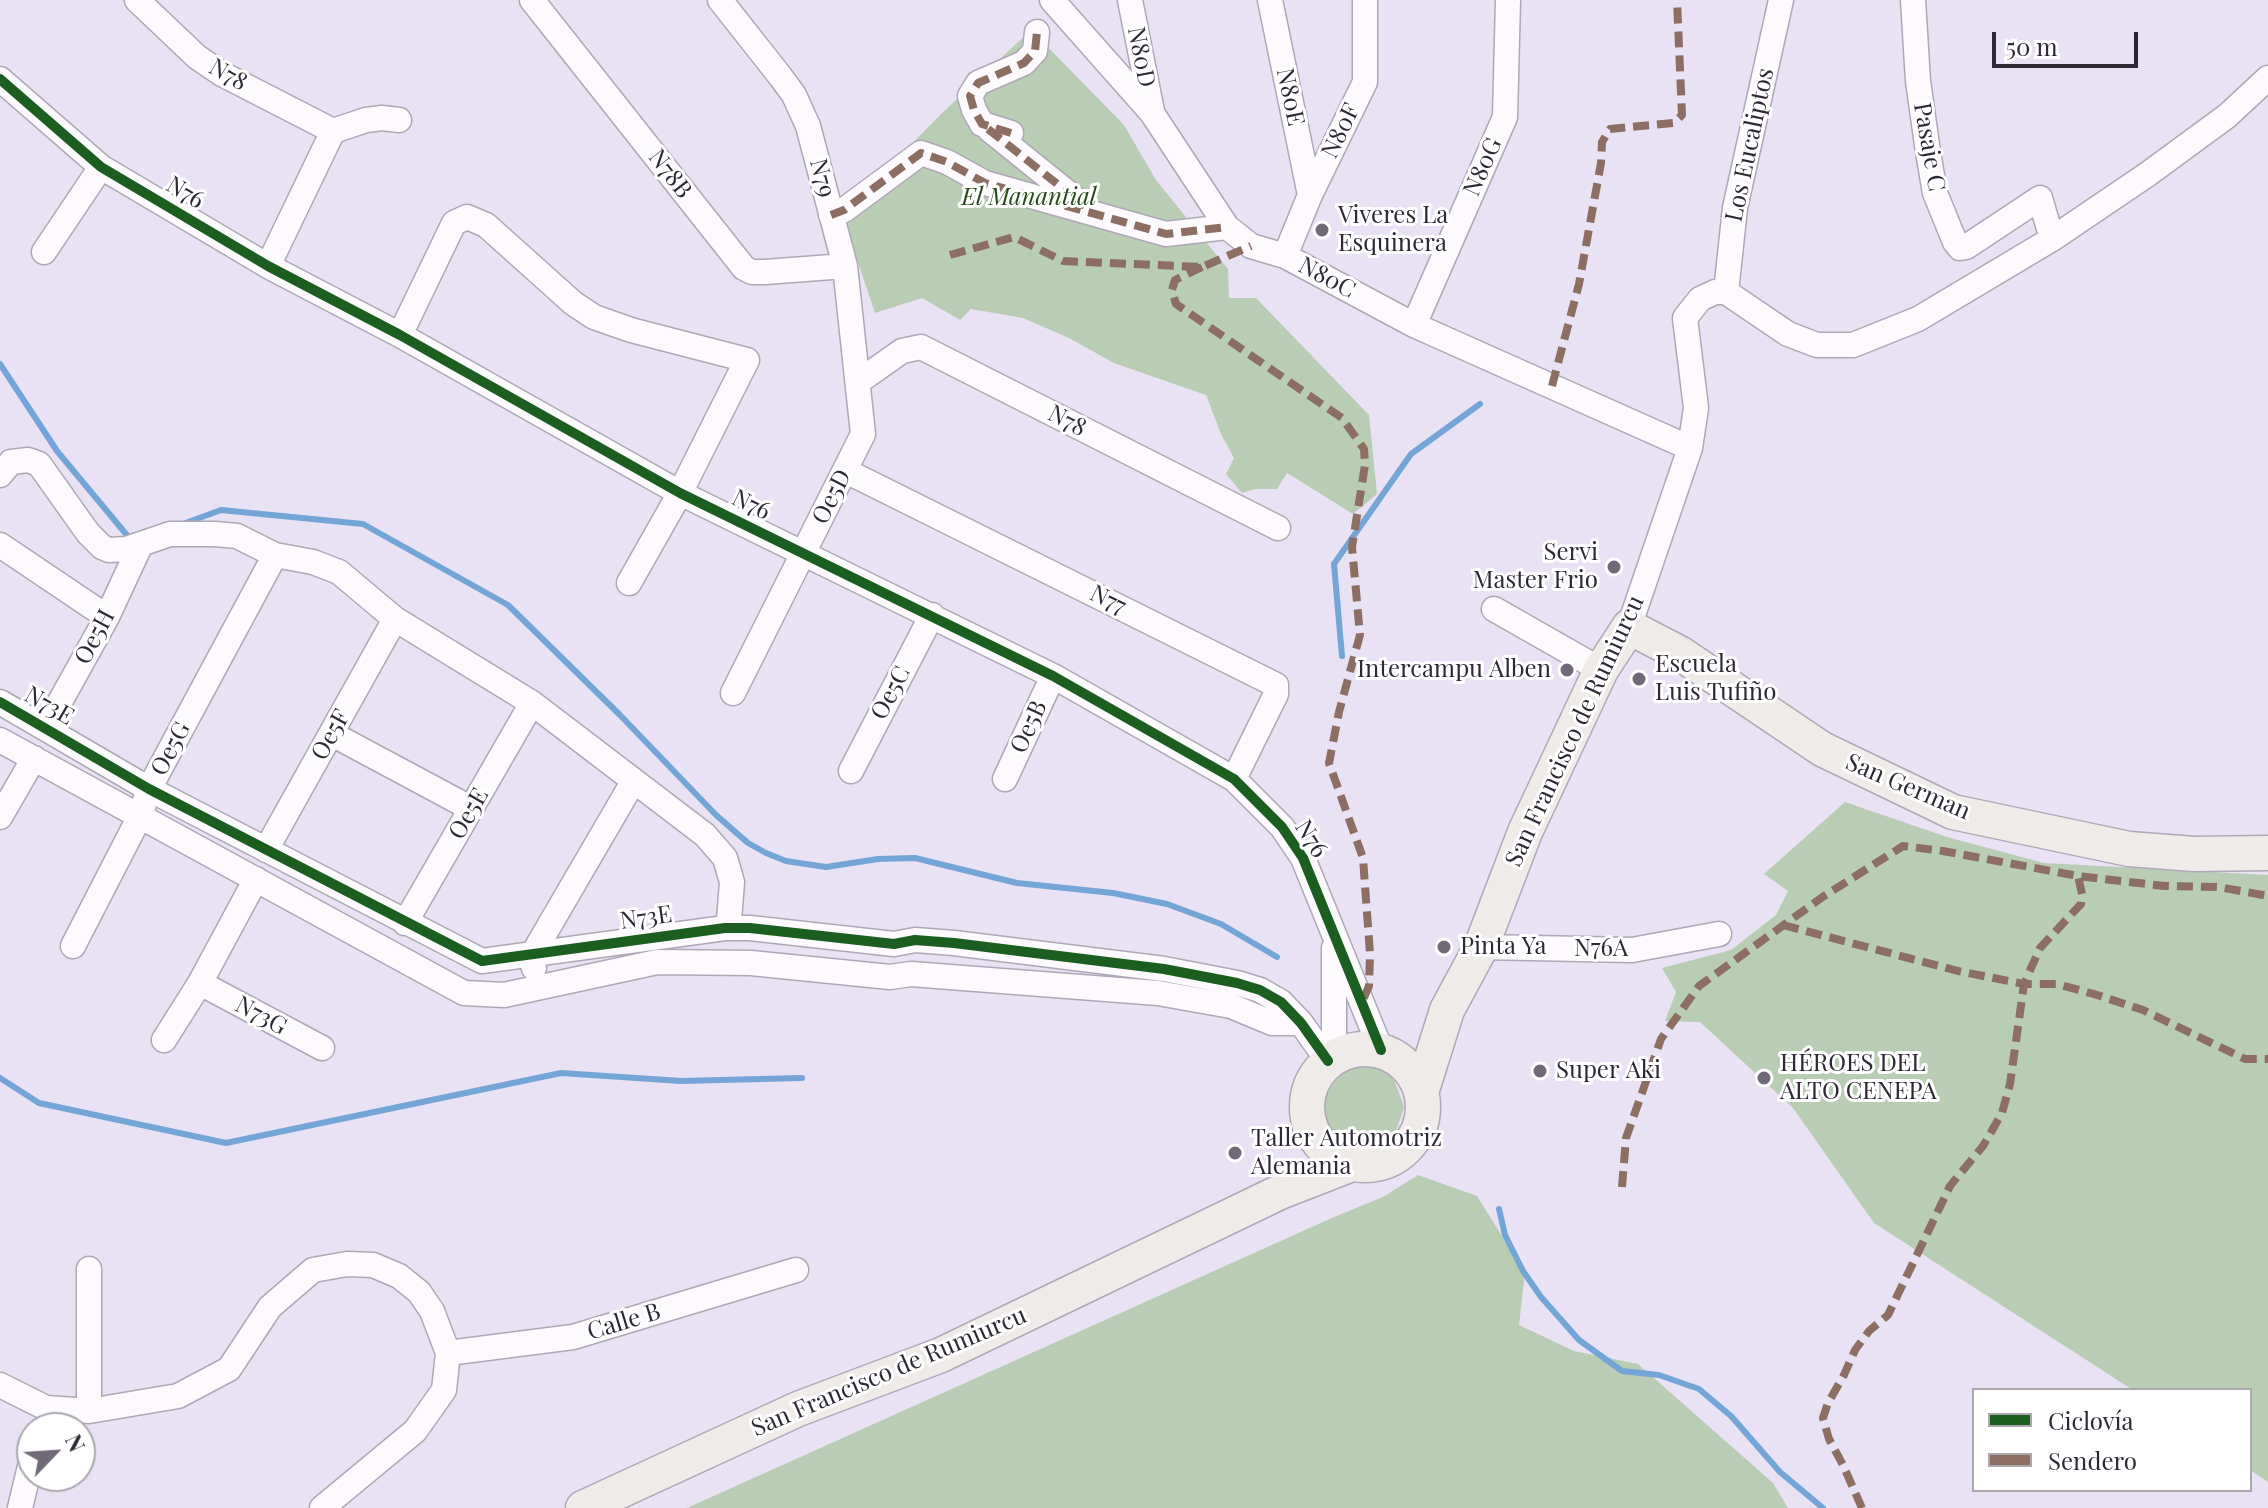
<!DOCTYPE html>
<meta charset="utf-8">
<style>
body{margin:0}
#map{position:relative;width:2268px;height:1508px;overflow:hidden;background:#e9e1f4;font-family:"Playfair Display",serif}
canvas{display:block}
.legend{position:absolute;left:1972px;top:1388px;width:280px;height:104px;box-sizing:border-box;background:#fff;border:2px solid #aba9ae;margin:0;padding:10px 14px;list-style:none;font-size:24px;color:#2e2835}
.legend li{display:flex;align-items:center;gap:16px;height:40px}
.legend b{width:40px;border:2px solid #aba9ae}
.north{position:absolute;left:16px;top:1412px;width:80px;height:80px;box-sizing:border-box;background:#fff;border:2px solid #aba9ae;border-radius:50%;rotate:65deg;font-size:22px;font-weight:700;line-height:32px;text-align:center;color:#2e2835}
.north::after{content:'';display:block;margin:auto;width:28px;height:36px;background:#6f6978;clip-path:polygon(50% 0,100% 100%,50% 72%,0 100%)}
.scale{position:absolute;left:1992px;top:32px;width:146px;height:36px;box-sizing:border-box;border:4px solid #2e2835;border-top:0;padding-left:10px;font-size:24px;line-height:28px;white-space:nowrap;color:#2e2835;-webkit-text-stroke:6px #fff;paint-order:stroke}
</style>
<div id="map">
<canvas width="2268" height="1508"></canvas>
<ul class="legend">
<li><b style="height:10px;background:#1b5e20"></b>Ciclovía</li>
<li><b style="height:10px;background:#8d6e63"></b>Sendero</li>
</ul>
<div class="north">N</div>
<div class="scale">50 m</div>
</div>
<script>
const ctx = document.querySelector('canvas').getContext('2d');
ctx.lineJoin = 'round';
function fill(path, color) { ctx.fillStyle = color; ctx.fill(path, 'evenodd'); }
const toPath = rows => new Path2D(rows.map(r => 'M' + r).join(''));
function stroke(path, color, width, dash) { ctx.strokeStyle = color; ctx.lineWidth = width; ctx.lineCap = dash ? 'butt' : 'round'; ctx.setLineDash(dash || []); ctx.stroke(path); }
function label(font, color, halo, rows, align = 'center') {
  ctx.font = font + ' "Playfair Display",serif'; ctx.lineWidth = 6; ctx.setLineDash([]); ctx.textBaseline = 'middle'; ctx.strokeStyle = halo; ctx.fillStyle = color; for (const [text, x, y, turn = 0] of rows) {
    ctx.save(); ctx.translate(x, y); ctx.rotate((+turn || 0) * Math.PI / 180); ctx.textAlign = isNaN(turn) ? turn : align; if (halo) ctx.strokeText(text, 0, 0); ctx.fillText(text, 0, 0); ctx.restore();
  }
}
fill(toPath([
 [1031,30,1124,125,1156,180,1228,269,1229,298,1256,298,1369,415,1377,494,1353,514,1287,473,1277,489,1255,489,1242,493,1226,474,1234,458,1221,434,1206,395,1114,363,1069,338,1023,318,971,309,960,320,922,298,875,313,842,215,940,115],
 [1845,802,1947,837,2044,863,2268,875,2268,1482,2250,1470,2250,1390,2133,1390,1874,1223,1793,1108,1700,1022,1665,1021,1676,992,1662,968,1731,950,1776,915,1788,891,1764,874],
 [1355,1067,1379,1068,1389,1074,1395,1082,1404,1107,1395,1134,1388,1142,1370,1152,1354,1152,1337,1146,1322,1131,1320,1118,1325,1093,1343,1073],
 [1418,1175,1477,1196,1525,1273,1519,1325,1574,1351,1638,1364,1773,1483,1788,1508,687,1508,1334,1217,1383,1197]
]), '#b8cdb4');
stroke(toPath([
 [0,364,57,451,131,540],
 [183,524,221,510,363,524,508,605,620,715,716,815,748,843,766,853,786,861,826,867,878,859,915,858,1017,883,1113,893,1167,904,1221,924,1277,957],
 [1342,656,1334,564,1411,454,1480,404],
 [0,1078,39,1103,226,1143,561,1073,681,1081,802,1078],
 [1499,1209,1505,1235,1523,1271,1541,1297,1579,1340,1622,1371,1659,1375,1699,1389,1731,1416,1780,1472,1823,1508]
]), '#73a5d6', 6);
const street = toPath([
 [137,0,197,57,222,74,333,131],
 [532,0,744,268,752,272,765,272,845,266],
 [720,0,780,76,794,95,808,126,845,266,863,434,733,693],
 [1052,0,1152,113,1227,227,1251,246,1285,256,1414,325,1690,448],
 [1130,0,1152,111],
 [1270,0,1310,195],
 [1913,0,1918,81,1928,152,1935,193,1955,242,1960,248,1966,247,2040,198,2052,239],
 [0,79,101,167,268,266,400,335,680,493,1053,676,1234,779,1282,827,1303,858,1381,1050],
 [990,130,1083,205],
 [1011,133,982,124,974,110,970,96,978,83,1024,63,1035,51,1037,32],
 [831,215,844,210,921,153,947,162,985,183,1166,234,1227,227],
 [44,252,101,167],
 [1285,256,1310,195,1365,82,1365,0],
 [268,266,333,131,366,120,382,118,399,120],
 [1726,292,1735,208,1781,0],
 [1414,325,1505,117,1508,0],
 [400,335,454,223,467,217,486,225,573,303,594,317,631,330,747,360,680,493,629,583],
 [858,382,902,351,921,347,1278,528],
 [846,471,1276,685,1276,694,1234,779],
 [0,475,11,462,28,460,39,464,88,533,102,547,109,550,126,549,170,534,215,534,237,536,275,555,313,562,339,572,395,619,532,703,705,835,725,858,732,882,729,920,725,928],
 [0,545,107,617],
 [1494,609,1601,670],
 [1629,627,1690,448,1696,408,1685,318,1700,299,1715,292,1726,292,1788,334,1817,345,1853,345,1918,319,2052,239,2148,174,2227,116,2268,78],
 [0,702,149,789,482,961,725,928,750,928,894,944,915,940,954,943,1164,969,1237,983,1260,990,1281,1002,1301,1023,1328,1061],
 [46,727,107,617,140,546],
 [332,734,472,809],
 [0,740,464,993,504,995,657,962,751,963,890,977,911,974,1158,993,1231,1006,1272,1023,1301,1023],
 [851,771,932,615],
 [1005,779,1053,676],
 [0,817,34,758],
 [266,850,395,619],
 [405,923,532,703],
 [73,946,140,816,149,789,275,555],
 [1481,947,1632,950,1719,934],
 [534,968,531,957,633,782],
 [200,983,322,1048],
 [164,1040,200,983,256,879],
 [1334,1057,1334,948],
 [448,1353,573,1337,796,1270],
 [0,1385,46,1408,89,1411,178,1396,229,1369,270,1307,313,1270,347,1264,373,1265,399,1276,419,1292,432,1311,448,1353,444,1390,415,1431,322,1508],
 [89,1411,89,1269],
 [20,1508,32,1458]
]);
const secondary = toPath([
 '1307 1107a58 58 0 1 1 116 0a58 58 0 1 1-116 0Z',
 [1421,1093,1447,1010,1481,947,1525,832,1601,670,1629,627,1681,654,1822,749,1953,812,2129,849,2194,854,2268,853],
 [583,1508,798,1409,941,1355,1280,1192,1352,1164]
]);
stroke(street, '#aea8b6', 27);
stroke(secondary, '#aea8b6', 37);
stroke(street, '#fcfafd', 24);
stroke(secondary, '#efebe9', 34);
stroke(toPath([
 [988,129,1085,206],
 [1011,133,982,124,974,110,970,96,978,83,1024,63,1035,51,1037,32],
 [831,215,844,210,921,153,947,162,985,183,1166,234,1227,227],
 [950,255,1014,237,1063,261,1202,267,1251,246],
 [1202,267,1175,280,1172,290,1176,304,1342,418,1364,449,1365,465,1352,547,1360,635,1339,712,1329,763,1363,858,1370,954,1369,986,1362,1002],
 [1552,386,1579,284,1601,163,1602,142,1610,129,1674,123,1682,115,1677,0],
 [1783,925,1958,971,2024,984,2057,984,2094,994,2143,1010,2245,1059,2268,1059],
 [1622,1187,1626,1138,1661,1039,1699,986,1824,896,1903,846,1943,851,2078,876,2164,886,2219,887,2268,896],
 [1862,1508,1843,1465,1829,1439,1823,1418,1828,1403,1844,1375,1855,1350,1869,1331,1888,1315,1950,1186,1983,1146,2002,1113,2010,1084,2024,984,2040,948,2081,904,2082,894,2078,876]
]), '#8d6e63', 8, [16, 8]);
stroke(toPath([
 [0,79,101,167,268,266,400,335,680,493,1053,676,1234,779,1282,827,1303,858,1381,1050],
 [0,702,149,789,482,961,725,928,750,928,894,944,915,940,954,943,1164,969,1237,983,1260,990,1281,1002,1301,1023,1328,1061]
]), '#1b5e20', 10);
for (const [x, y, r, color] of [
 [1322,230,8,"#6f6978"],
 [1614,567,8,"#6f6978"],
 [1567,670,8,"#6f6978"],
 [1639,679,8,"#6f6978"],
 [1444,947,8,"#6f6978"],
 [1540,1071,8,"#6f6978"],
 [1764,1078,8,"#6f6978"],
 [1235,1153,8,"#6f6978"]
]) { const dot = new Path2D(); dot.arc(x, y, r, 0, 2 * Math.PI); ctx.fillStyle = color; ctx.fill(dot); stroke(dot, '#fff', 3); }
label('24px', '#2e2835', '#fff', [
 ["N80D",1141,57,79],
 ["N78",228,75,30],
 ["N80E",1290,97,78],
 ["N80F",1341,131,-64],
 ["Los Eucaliptos",1750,145,-78],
 ["Pasaje C",1929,147,80],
 ["N80G",1483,167,-66],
 ["N78B",670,174,52],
 ["N79",822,178,75],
 ["N76",185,193,31],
 ["N80C",1327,278,28],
 ["N78",1067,421,27],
 ["Oe5D",832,497,-63],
 ["N76",751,505,26],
 ["N77",1108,600,26],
 ["Oe5H",95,637,-62],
 ["Oe5C",891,693,-62],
 ["N73E",49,706,30],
 ["Oe5B",1029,727,-65],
 ["San Francisco de Rumiurcu",1575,731,-65],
 ["Oe5F",331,735,-61],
 ["Oe5G",171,749,-62],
 ["San German",1908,787,23],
 ["Oe5E",469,814,-60],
 ["N76",1311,839,58],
 ["N73E",646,918,-8],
 ["N76A",1601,949],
 ["N73G",261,1016,28],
 ["Calle B",624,1322,-17],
 ["San Francisco de Rumiurcu",889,1372,-23]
]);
label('italic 24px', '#264a17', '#fff', [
 ["El Manantial",1029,198]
]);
label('24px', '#2e2835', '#fff', [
 ["Viveres La",1338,216],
 ["Esquinera",1338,244],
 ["Servi",1598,553,"right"],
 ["Master Frio",1598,581,"right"],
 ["Escuela",1655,665],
 ["Luis Tufiño",1655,693],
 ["Intercampu Alben",1551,670,"right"],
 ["Pinta Ya",1460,947],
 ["HÉROES DEL",1780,1064],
 ["ALTO CENEPA",1780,1092],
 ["Super Aki",1556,1071],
 ["Taller Automotriz",1251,1139],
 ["Alemania",1251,1167]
], 'left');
</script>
